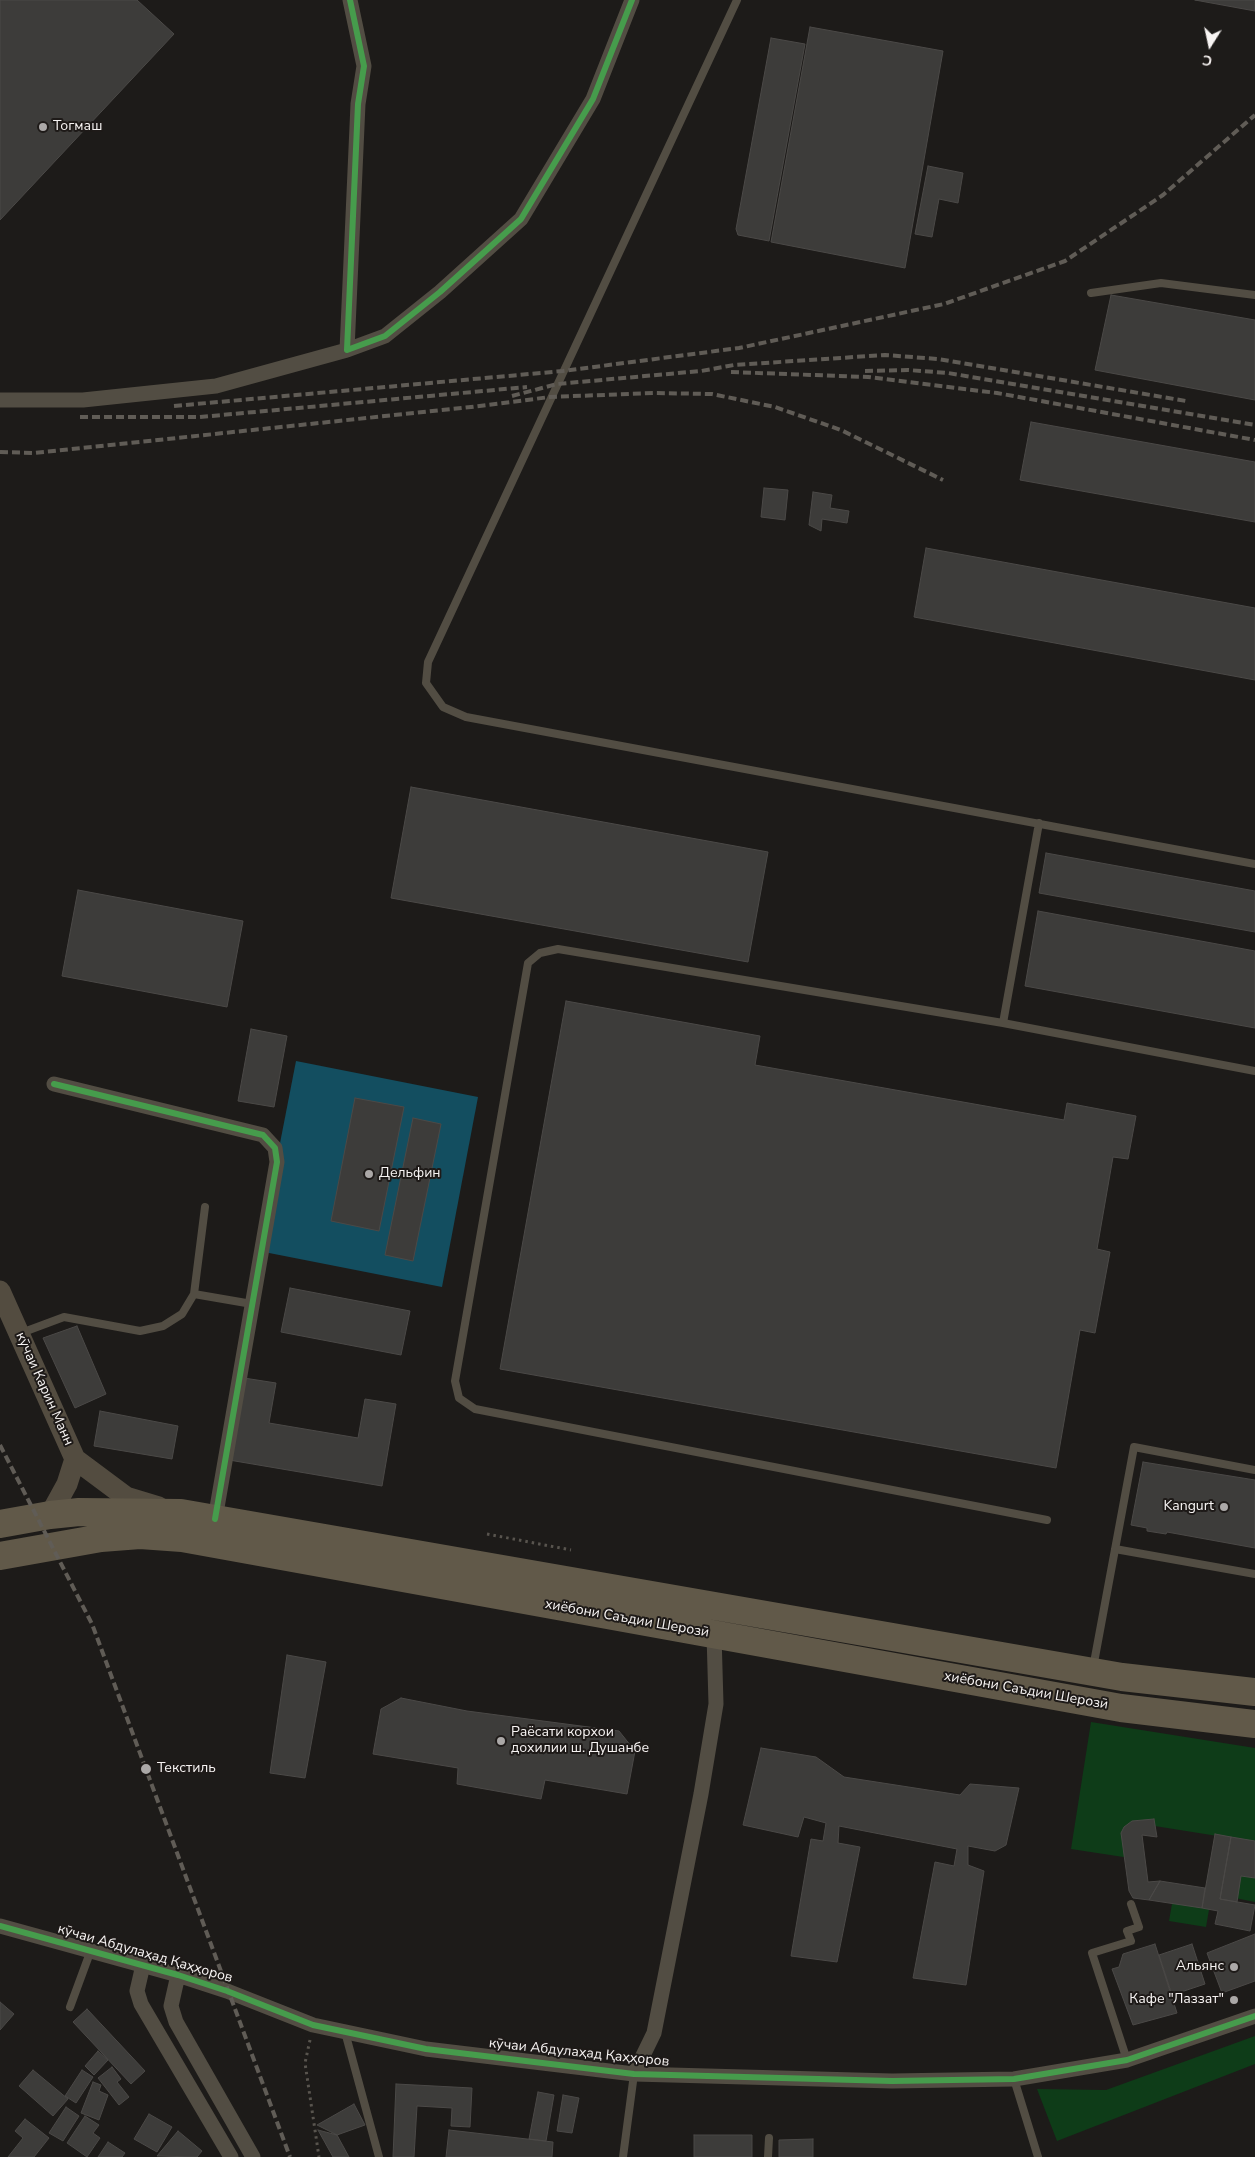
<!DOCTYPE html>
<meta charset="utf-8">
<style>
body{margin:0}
#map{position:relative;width:1255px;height:2157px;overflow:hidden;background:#1d1b19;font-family:"Nunito Sans",sans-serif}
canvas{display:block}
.north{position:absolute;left:1185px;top:20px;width:50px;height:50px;-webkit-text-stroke:4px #1e1a18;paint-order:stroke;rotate:190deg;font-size:14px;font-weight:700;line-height:20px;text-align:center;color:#f7f4f3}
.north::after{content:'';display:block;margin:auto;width:18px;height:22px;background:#f7f4f3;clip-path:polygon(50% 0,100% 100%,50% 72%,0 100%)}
</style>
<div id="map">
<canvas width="1255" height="2157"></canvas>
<div class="north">С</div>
</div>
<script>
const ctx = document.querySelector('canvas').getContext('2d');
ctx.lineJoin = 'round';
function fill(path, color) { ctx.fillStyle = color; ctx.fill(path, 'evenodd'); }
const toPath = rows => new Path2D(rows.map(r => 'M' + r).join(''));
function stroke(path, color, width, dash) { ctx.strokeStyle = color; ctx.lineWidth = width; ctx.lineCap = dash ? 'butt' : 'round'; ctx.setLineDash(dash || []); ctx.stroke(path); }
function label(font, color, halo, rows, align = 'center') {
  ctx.font = font + ' "Nunito Sans",sans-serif'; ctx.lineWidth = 4; ctx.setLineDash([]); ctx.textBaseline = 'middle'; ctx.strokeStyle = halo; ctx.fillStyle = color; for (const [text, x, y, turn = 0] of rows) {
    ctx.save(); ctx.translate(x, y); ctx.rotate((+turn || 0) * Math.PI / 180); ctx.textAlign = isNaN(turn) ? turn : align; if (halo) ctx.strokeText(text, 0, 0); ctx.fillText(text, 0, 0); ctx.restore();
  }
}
fill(toPath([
 [1091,1722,1255,1748,1255,1842,1136,1823,1130,1858,1071,1849],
 [1235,1872,1255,1876,1255,1902,1230,1897],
 [1173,1898,1210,1904,1206,1927,1169,1921],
 [1255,2036,1255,2064,1057,2141,1037,2089,1106,2090]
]), '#0e3c18');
fill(toPath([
 [296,1061,478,1097,442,1287,259,1251]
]), '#134e60');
const building = toPath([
 [0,0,137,0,174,34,0,220,0,0],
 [1195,0,1255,0,1255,11,1195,0],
 [810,27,943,51,905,268,771,242,810,27],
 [771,38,805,44,769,241,738,235,736,229,771,38],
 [928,166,963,173,958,203,939,199,932,237,915,234,928,166],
 [1111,295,1255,320,1255,400,1095,370,1111,295],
 [1031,422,1255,462,1255,522,1020,480,1031,422],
 [764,488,788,490,785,520,761,517,764,488],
 [813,492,832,495,830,508,849,511,847,523,822,519,821,531,809,525,813,492],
 [926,548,1255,608,1255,680,914,617,926,548],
 [411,787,768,852,748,962,391,898,411,787],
 [1046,853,1255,891,1255,932,1039,893,1046,853],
 [78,890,243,921,227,1007,62,976,78,890],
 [1038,911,1255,951,1255,1028,1025,986,1038,911],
 [566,1001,760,1036,755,1065,1064,1120,1067,1103,1136,1116,1128,1159,1113,1157,1097,1249,1110,1252,1095,1333,1080,1330,1056,1468,500,1369,566,1001],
 [251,1029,287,1036,274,1107,238,1101,251,1029],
 [355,1098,404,1107,379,1231,331,1221,355,1098],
 [413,1118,441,1124,413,1261,385,1255,413,1118],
 [290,1288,410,1311,401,1355,281,1332,290,1288],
 [77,1326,106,1394,75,1408,43,1338,77,1326],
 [244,1378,276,1383,269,1423,358,1438,365,1399,396,1404,382,1486,229,1460,244,1378],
 [100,1411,178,1426,172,1459,94,1446,100,1411],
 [1143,1462,1255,1480,1255,1548,1167,1532,1166,1534,1147,1531,1147,1528,1131,1525,1143,1462],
 [287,1655,326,1662,305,1778,270,1773,287,1655],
 [401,1698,467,1711,619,1731,635,1751,627,1794,545,1780,541,1799,457,1784,458,1768,373,1754,381,1709,401,1698],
 [761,1748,816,1757,844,1777,960,1795,970,1784,1019,1788,1006,1845,995,1851,968,1846,968,1865,984,1871,966,1985,913,1978,935,1862,954,1866,957,1849,839,1826,838,1843,860,1847,837,1962,791,1956,811,1839,823,1841,826,1823,804,1817,798,1837,743,1825,761,1748],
 [1154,1819,1157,1837,1142,1835,1148,1882,1160,1881,1149,1900,1133,1898,1129,1891,1121,1833,1124,1827,1132,1821,1154,1819],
 [1215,1834,1231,1837,1220,1899,1255,1905,1250,1931,1215,1924,1218,1911,1202,1908,1215,1834],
 [1231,1837,1255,1841,1255,1878,1241,1876,1237,1902,1220,1899,1231,1837],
 [1160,1881,1205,1888,1202,1908,1149,1900,1160,1881],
 [1255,1934,1255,1981,1222,1993,1207,1953,1255,1934],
 [1155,1944,1177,2013,1133,2025,1112,1969,1119,1967,1123,1954,1155,1944],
 [1192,1944,1205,1984,1172,1995,1159,1955,1192,1944],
 [0,2002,14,2014,0,2030,0,2002],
 [87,2009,145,2071,131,2084,73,2022,87,2009],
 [98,2051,108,2060,94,2075,85,2066,98,2051],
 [112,2067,121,2079,117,2082,129,2097,119,2105,98,2078,112,2067],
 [33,2070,68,2099,53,2116,19,2086,33,2070],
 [82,2070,93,2077,76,2103,65,2096,82,2070],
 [93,2082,101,2085,99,2091,108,2095,99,2120,81,2113,93,2082],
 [396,2084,472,2088,470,2127,451,2126,452,2108,417,2106,414,2157,393,2157,396,2084],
 [538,2092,554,2095,546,2141,529,2139,538,2092],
 [563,2095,579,2098,572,2133,557,2131,563,2095],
 [354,2104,365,2125,337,2135,317,2125,354,2104],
 [66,2107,79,2116,63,2141,49,2133,66,2107],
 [149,2114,172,2127,157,2152,134,2139,149,2114],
 [85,2116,99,2125,93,2133,100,2138,87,2157,67,2143,85,2116],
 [25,2119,49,2138,34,2157,8,2157,23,2138,15,2131,25,2119],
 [318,2130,337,2135,349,2157,333,2157,318,2130],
 [449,2130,553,2142,552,2157,446,2157,449,2130],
 [178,2131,202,2151,197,2157,157,2156,178,2131],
 [694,2135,752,2135,752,2157,694,2157,694,2135],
 [813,2139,813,2157,779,2157,779,2140,813,2139],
 [108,2142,125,2153,122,2157,98,2157,108,2142]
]);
fill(building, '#3d3c3a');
stroke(building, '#4b4947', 1);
stroke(toPath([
 [487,1534,571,1550],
 [310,2040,305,2063,319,2157]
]), '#58544e', 3, [2.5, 4]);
stroke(toPath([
 [737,0,428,662,426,683,443,707,466,717,1255,864],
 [1091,293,1161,283,1255,295],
 [1003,1023,1039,823],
 [205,1207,194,1294,252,1304],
 [21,1333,64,1317,140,1331,163,1326,182,1314,194,1294],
 [1047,1520,475,1409,459,1398,455,1381,528,963,540,953,558,949,1003,1023,1255,1071],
 [1115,1549,1255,1574],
 [1093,1668,1134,1447,1255,1470],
 [70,2007,91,1950],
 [345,2032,379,2157],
 [1127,2060,1092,1953,1131,1941,1127,1931,1139,1927,1131,1904],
 [1014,2079,1038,2157],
 [623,2157,634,2074],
 [768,2157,769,2138]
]), '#524d43', 8);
stroke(toPath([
 [350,0,364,66,358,104,347,350,385,336,440,292,521,219,593,99,632,0],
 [0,400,83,400,216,386,347,350],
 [54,1084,263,1135,275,1148,277,1162,215,1519],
 [0,1926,178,1975,227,1991,313,2025,426,2049,634,2074,892,2081,1014,2079,1127,2060,1255,2016],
 [143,1965,137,1991,141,2004,231,2157],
 [178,1975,171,2006,176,2022,253,2157],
 [634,2074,654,2033,701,1794,716,1704,714,1634]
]), '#524d43', 15);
stroke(toPath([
 [0,1291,75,1459],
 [50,1515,67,1484,75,1459,126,1497,159,1507]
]), '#534c40', 21);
stroke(toPath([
 [0,1524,50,1515,79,1512,181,1513,1122,1677,1255,1692],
 [0,1556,101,1538,140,1535,182,1538,1121,1708,1255,1724]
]), '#615949', 28);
stroke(toPath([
 [865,371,908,370,948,373,1255,425],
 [731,372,868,377,997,393,1255,440],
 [512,396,557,384,701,371,734,365,885,355,938,359,1186,401],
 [174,406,563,371,739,348,944,304,1065,261,1163,195,1255,115],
 [80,417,200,417,527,387],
 [0,452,34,453,471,407,550,397,654,393,712,394,775,407,841,430,943,480],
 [0,1445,92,1624,290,2157]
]), '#605c56', 4, [8, 4]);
stroke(toPath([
 [350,0,364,66,358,104,347,350,385,336,440,292,521,219,593,99,632,0],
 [54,1084,263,1135,275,1148,277,1162,215,1519],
 [0,1926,178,1975,227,1991,313,2025,426,2049,634,2074,892,2081,1014,2079,1127,2060,1255,2016]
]), '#469c4c', 6);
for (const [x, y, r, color] of [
 [43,127,5,"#aba8a7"],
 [369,1174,5,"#aba8a7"],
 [1224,1507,5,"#aba8a7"],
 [501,1741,5,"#aba8a7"],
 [146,1769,6,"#aba8a7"],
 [1234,1967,5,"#aba8a7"],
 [1234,2000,5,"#aba8a7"]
]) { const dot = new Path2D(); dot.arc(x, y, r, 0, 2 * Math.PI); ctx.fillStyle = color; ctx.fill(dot); stroke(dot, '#1e1a18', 2); }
label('14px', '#f7f4f3', '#1e1a18', [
 ["Тогмаш",53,127],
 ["Дельфин",379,1174],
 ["Kangurt",1214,1507,"right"],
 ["Раёсати корхои",511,1733],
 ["дохилии ш. Душанбе",511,1749],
 ["Текстиль",157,1769],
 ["Альянс",1224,1967,"right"],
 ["Кафе \"Лаззат\"",1224,2000,"right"]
], 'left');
label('14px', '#f7f4f3', '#1e1a18', [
 ["кӯчаи Карин Манн",44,1389,66],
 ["хиёбони Саъдии Шерозӣ",627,1619,10],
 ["хиёбони Саъдии Шерозӣ",1026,1691,10],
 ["кӯчаи Абдулаҳад Қаҳҳоров",145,1954,16],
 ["кӯчаи Абдулаҳад Қаҳҳоров",579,2053,6]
]);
</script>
